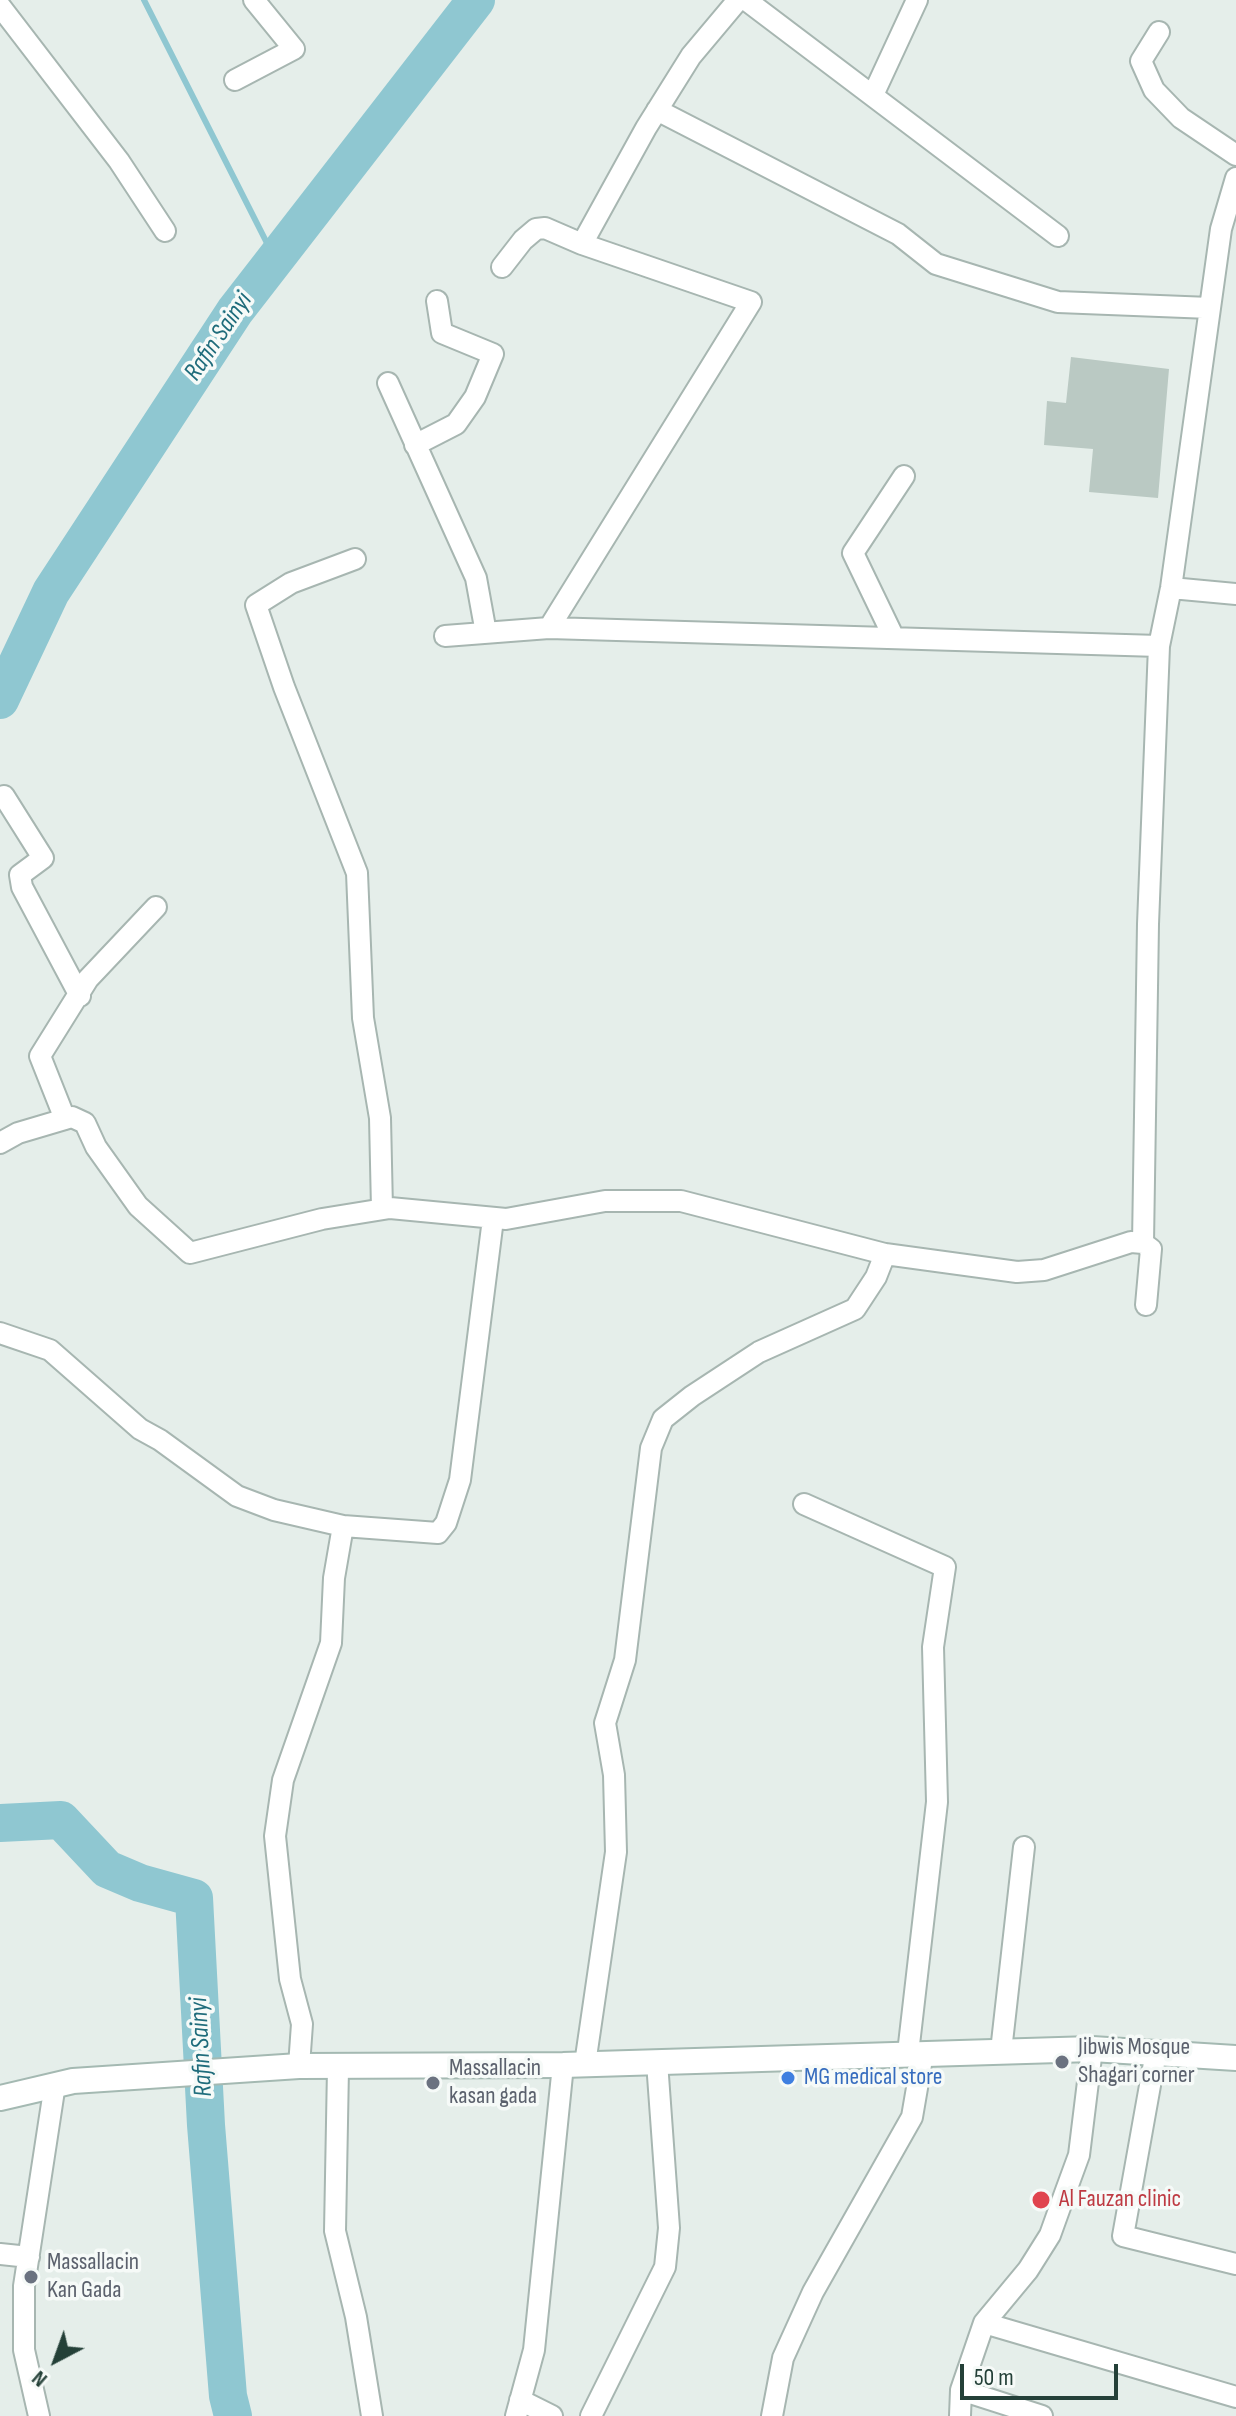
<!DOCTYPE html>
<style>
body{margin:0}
#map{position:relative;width:1236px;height:2416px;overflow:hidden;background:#e5eeea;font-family:"Sofia Sans Condensed",sans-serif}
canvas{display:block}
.north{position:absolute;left:16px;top:2320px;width:80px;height:80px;-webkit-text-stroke:6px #f6faf8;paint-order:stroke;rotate:221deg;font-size:22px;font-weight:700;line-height:32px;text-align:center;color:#244038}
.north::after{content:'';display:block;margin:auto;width:28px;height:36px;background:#244038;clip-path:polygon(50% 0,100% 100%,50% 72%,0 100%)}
.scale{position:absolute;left:960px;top:2364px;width:158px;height:36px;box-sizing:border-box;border:4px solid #244038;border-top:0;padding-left:10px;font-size:24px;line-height:28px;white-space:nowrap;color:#244038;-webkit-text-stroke:6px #f6faf8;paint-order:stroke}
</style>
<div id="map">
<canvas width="1236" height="2416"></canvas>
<div class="north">N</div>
<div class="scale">50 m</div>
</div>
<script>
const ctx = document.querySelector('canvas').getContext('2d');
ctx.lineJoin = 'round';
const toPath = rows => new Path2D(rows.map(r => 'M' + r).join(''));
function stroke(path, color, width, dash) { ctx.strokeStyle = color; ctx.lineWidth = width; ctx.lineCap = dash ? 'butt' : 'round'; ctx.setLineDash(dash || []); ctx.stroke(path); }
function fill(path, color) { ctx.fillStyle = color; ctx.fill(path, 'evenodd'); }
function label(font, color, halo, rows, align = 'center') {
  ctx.font = font + ' "Sofia Sans Condensed",sans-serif'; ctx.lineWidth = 7; ctx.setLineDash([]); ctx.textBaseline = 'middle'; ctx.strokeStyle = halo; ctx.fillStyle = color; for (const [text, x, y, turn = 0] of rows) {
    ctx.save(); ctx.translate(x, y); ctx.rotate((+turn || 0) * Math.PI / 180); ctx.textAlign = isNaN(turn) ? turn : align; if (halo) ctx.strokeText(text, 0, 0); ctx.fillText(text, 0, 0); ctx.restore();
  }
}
stroke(toPath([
 [144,0,275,259]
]), '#8fc7d1', 6);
stroke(toPath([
 [0,700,51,592,235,311,476,0],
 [0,1823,61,1820,107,1869,140,1883,194,1898,206,2125,228,2396,233,2416]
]), '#8fc7d1', 38);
fill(toPath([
 [1071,357,1169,369,1158,498,1089,492,1093,449,1044,445,1047,401,1066,403]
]), '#bac9c3');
const street = toPath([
 [746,0,1058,236],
 [0,6,119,161,165,231],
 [1159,32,1141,61,1154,90,1181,118,1236,155],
 [235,80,294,49,254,0],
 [873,95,917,0],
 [657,110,898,234,936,264,1058,302,1210,308],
 [502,267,523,240,536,229,545,228,582,244],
 [388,383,476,578,486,633],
 [415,445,456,424,475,397,493,354,442,333,437,301],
 [355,559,291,583,256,605,284,687,357,873,363,1018,380,1118,382,1209],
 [1171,588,1236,594],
 [549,628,751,302,582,244,646,128,691,56,738,0],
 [445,636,549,628,1159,646],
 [894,638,853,553,904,476],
 [4,796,43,858,20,875,22,887,80,996],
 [65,1119,40,1056,88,979,156,907],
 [0,1143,18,1133,72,1117,85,1123,96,1147,138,1206,190,1253,322,1219,390,1208,506,1219,605,1201,681,1201,885,1254,1017,1272,1044,1270,1131,1242,1143,1243,1151,1249,1146,1305],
 [1143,1243,1148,924,1159,646,1171,588,1221,229,1236,178],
 [0,1333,50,1350,140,1429,160,1440,237,1496,274,1510,343,1526,438,1533,446,1523,460,1480,493,1219],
 [804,1504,945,1567,933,1647,937,1802,908,2053],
 [1001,2051,1024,1847],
 [1156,2052,1123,2236,1236,2264],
 [585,2064,616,1852,614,1775,605,1723,625,1660,651,1448,663,1419,692,1396,759,1352,855,1309,876,1277,885,1254],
 [299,2066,302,2024,290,1979,275,1836,283,1780,331,1643,334,1578,343,1526],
 [338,2068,335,2231,356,2317,372,2416],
 [0,2254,29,2257],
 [984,2323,1236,2397],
 [961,2390,1042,2416],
 [520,2400,552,2416],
 [39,2416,24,2350,24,2286,55,2084],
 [516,2416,534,2350,563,2065],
 [591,2416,665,2267,669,2228,657,2062],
 [772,2416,783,2358,813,2292,912,2117,923,2053],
 [960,2416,961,2390,984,2323,1028,2270,1050,2235,1064,2196,1079,2155,1092,2049]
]);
const secondary = toPath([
 [0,2098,73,2081,299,2066,563,2065,1092,2049,1236,2058]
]);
stroke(street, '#a7b6b1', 24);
stroke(secondary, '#a4b9b2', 28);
stroke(street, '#fff', 20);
stroke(secondary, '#fff', 24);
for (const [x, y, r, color] of [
 [1062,2062,8,"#6b7280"],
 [788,2078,8,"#3f7fe0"],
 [433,2083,8,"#6b7280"],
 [1041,2200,10,"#e0444e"],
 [31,2277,8,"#6b7280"]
]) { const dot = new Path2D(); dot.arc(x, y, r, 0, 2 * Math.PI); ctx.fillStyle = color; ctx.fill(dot); stroke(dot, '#f6faf8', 3); }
label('24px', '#5b616d', '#f6faf8', [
 ["Jibwis Mosque",1078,2048],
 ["Shagari corner",1078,2076],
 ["Massallacin",449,2069],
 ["kasan gada",449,2097],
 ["Massallacin",47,2263],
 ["Kan Gada",47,2291]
], 'left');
label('24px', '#366cbe', '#f6faf8', [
 ["MG medical store",804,2078]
], 'left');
label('24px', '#be3a42', '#f6faf8', [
 ["Al Fauzan clinic",1059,2200]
], 'left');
label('italic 26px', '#1f6c7b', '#f6faf8', [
 ["Rafin Sainyi",219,337,-56],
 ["Rafin Sainyi",202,2047,-93]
]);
</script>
